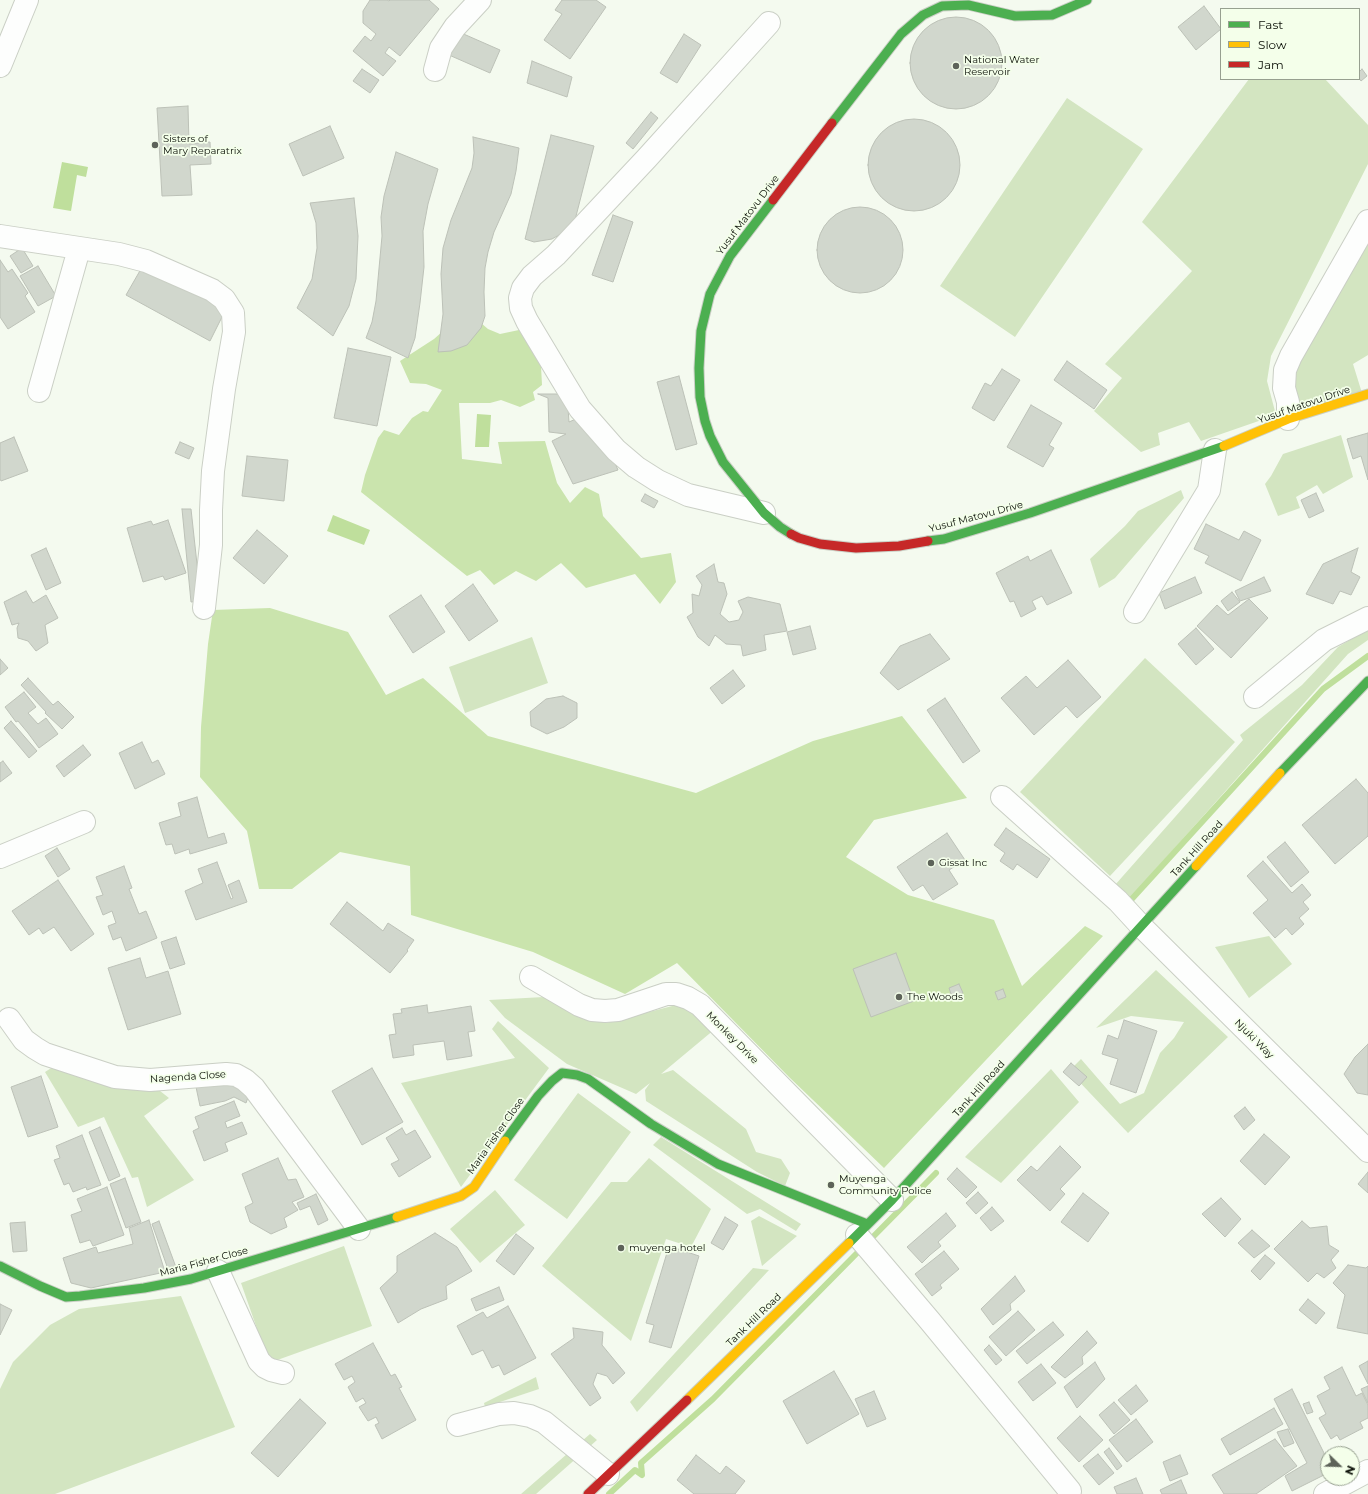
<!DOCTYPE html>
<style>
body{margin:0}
#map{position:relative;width:1368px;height:1494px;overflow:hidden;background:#f4faef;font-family:Montserrat,sans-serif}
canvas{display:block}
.legend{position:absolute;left:1220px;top:8px;width:140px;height:72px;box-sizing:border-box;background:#f4ffea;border:1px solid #97a090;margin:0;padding:5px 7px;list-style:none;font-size:12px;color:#0c1108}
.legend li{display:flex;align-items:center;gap:8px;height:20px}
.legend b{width:20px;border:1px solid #97a090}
.north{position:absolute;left:1320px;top:1446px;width:40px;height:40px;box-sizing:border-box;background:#f4ffea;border:1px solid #97a090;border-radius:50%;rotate:113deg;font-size:11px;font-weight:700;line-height:16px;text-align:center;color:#0c1108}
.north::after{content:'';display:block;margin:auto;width:14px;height:18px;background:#5d6359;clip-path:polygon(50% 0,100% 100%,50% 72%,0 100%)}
</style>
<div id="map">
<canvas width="1368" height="1494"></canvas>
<ul class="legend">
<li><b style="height:5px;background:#4caf50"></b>Fast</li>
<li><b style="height:5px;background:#ffc107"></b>Slow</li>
<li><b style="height:5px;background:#c62828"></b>Jam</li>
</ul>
<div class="north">N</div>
</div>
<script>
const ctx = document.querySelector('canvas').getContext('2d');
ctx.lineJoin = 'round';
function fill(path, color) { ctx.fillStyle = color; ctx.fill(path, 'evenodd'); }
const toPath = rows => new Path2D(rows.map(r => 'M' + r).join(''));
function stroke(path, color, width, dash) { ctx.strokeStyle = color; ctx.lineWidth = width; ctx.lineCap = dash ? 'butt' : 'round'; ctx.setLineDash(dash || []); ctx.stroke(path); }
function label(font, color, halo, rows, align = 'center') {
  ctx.font = font + ' Montserrat,sans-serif'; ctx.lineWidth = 3.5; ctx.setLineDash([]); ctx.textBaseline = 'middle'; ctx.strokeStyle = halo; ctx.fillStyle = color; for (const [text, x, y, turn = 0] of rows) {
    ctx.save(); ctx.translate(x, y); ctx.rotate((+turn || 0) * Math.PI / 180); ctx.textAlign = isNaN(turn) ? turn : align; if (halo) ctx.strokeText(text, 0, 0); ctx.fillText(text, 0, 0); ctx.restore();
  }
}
fill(toPath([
 [1249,79,1325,79,1368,125,1368,164,1271,356,1267,381,1276,415,1201,441,1189,422,1158,433,1160,445,1141,452,1094,411,1122,378,1105,364,1192,271,1142,222],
 [1067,98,1143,149,1015,337,940,286],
 [1368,239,1368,355,1353,364,1362,393,1296,410,1290,373],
 [1341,435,1353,477,1323,494,1317,485,1296,497,1300,508,1278,516,1265,484,1271,476,1283,454],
 [1181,490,1184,498,1115,578,1099,588,1090,559,1125,526,1138,511],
 [1368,629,1368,640,1348,654,1129,899,1115,885,1243,740,1240,735,1302,685,1338,647],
 [532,637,548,683,465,713,449,667],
 [1145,658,1235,742,1110,876,1020,792],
 [1269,936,1292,964,1249,998,1215,947],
 [1156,970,1228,1037,1128,1133,1069,1071,1081,1059,1120,1104,1144,1093,1160,1053,1174,1038,1184,1022,1131,1016,1096,1028],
 [544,997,606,1023,680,1004,715,1029,661,1074,673,1070,746,1129,756,1152,781,1159,790,1173,785,1186,757,1172,646,1101,645,1090,650,1083,636,1094,567,1064,505,1018,489,1000],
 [498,1021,549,1068,461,1187,401,1083,515,1058,492,1029],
 [56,1065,155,1087,169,1098,144,1116,194,1180,147,1207,138,1177,132,1178,104,1117,78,1127,45,1072],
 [1051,1069,1079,1102,1001,1183,965,1157],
 [578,1093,631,1132,567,1219,514,1180],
 [661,1137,801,1224,796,1231,760,1209,747,1214,653,1145],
 [649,1158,711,1209,691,1247,666,1239,631,1341,542,1266,611,1182,627,1182],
 [495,1190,525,1225,480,1263,450,1229],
 [759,1216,797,1236,762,1266,751,1221],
 [344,1246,372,1326,269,1363,241,1283],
 [753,1268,769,1270,637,1412,630,1402],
 [181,1296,235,1427,55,1494,0,1494,0,1389,13,1362,50,1325,79,1309],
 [536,1377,539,1389,485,1407,484,1403],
 [590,1434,597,1440,536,1494,521,1494]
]), '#d3e5c1');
fill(toPath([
 [460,316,474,317,488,329,500,334,519,330,532,336,541,366,542,385,533,392,535,400,520,407,501,400,490,403,459,403,462,459,502,464,498,442,545,441,557,483,570,503,585,487,599,494,603,516,641,558,671,553,676,582,660,604,635,574,586,588,561,563,536,581,516,571,494,585,480,570,467,576,361,492,365,475,378,438,384,430,399,435,412,418,423,411,428,412,442,390,426,384,410,383,400,361,434,339],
 [270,608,348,632,386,695,423,678,488,736,696,793,813,741,902,716,967,798,874,820,846,857,908,895,994,920,1022,986,1085,926,1103,936,884,1168,789,1077,677,963,625,994,533,952,411,915,410,866,340,852,292,889,259,889,247,831,200,777,201,727,208,644,213,610]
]), '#cae4ad');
fill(toPath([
 [62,162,88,167,86,177,77,175,71,211,53,208],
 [477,414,491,415,489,447,475,447],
 [333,515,370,530,364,545,327,531]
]), '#bfdf9c');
stroke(toPath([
 [1130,901,1323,689,1368,656],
 [609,1494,635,1470,642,1475,641,1463,713,1399,936,1173]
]), '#bfdf9c', 6);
const building = toPath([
 [370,0,387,0,389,1,390,0,429,0,439,9,400,56,389,47,385,53,396,61,383,76,353,51,365,36,371,41,376,34,363,23,363,11,370,0],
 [562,0,596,0,606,7,570,59,544,40,562,14,555,10,562,0],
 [1204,6,1221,29,1196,50,1178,27,1204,6],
 '910 63a46 46 0 1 1 92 0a46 46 0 1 1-92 0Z',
 [459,32,500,50,490,73,449,55,459,32],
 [684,34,701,45,677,83,660,73,684,34],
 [532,61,572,77,567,97,527,83,532,61],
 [362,69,379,80,370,93,353,81,362,69],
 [1362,69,1367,76,1361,81,1359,78,1359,72,1362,69],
 [188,106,189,144,210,142,211,164,190,165,192,195,162,196,157,108,188,106],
 [651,112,658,118,633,149,626,143,651,112],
 '868 165a46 46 0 1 1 92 0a46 46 0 1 1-92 0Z',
 [330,126,344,158,303,176,289,144,330,126],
 [551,135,594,146,575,220,566,231,552,239,534,242,525,239,551,135],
 [473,137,519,148,516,171,511,194,494,232,488,252,485,268,484,292,485,316,481,328,467,345,451,351,438,352,443,314,441,274,443,248,451,220,472,168,474,153,473,137],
 [396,152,438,169,428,204,423,231,424,267,420,303,415,338,408,358,366,338,372,322,376,301,382,236,381,217,384,196,396,152],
 [354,198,358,236,356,279,349,306,333,336,297,308,312,279,317,248,316,223,310,203,354,198],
 '817 250a43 43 0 1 1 86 0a43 43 0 1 1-86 0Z',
 [613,215,633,222,613,282,592,275,613,215],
 [22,248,33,266,21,273,10,256,22,248],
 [0,260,8,272,12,269,28,293,25,296,35,312,8,329,0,317,0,260],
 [145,262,227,307,210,341,126,295,145,262],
 [38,266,56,296,38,306,20,276,38,266],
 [348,348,391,357,377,426,334,418,348,348],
 [1067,361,1107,390,1094,409,1054,380,1067,361],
 [1002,369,1020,380,994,421,972,408,985,383,991,386,1002,369],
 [679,376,697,444,676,450,657,382,679,376],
 [538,394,567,394,569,422,585,415,600,448,608,447,618,470,573,484,552,441,566,434,549,432,548,398,538,394],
 [1031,405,1062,423,1049,445,1054,448,1043,467,1007,447,1031,405],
 [1368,433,1368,480,1361,456,1353,459,1347,439,1368,433],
 [14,437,28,471,1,481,0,479,0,443,14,437],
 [180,442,194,448,189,459,175,453,180,442],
 [247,456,288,460,284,501,242,496,247,456],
 [1316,493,1324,511,1309,518,1301,500,1316,493],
 [645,494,658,501,654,508,641,501,645,494],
 [182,509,191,509,201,601,191,602,182,509],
 [168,520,186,573,165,580,163,576,143,582,127,528,151,521,153,525,168,520],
 [1206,524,1239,540,1244,531,1261,540,1241,581,1205,563,1209,556,1194,549,1206,524],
 [257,530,288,556,264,584,233,558,257,530],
 [46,548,61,583,46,590,31,555,46,548],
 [1358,548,1351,572,1360,577,1351,595,1340,591,1333,604,1306,594,1323,564,1358,548],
 [1051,550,1072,593,1047,605,1042,596,1032,601,1036,609,1021,617,1014,601,1010,602,996,573,1028,556,1030,561,1051,550],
 [714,564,718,582,724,583,727,594,720,614,729,622,739,620,743,612,738,601,748,597,780,604,787,631,764,635,766,650,743,656,741,645,726,644,715,635,709,646,698,637,687,617,693,613,692,594,699,596,702,585,696,576,714,564],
 [1195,577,1202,593,1165,609,1159,593,1195,577],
 [1264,577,1271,591,1240,601,1235,591,1264,577],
 [473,584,498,621,469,641,445,606,473,584],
 [26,591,33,603,46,595,58,618,45,625,48,643,36,651,28,641,18,638,17,628,19,623,12,625,4,602,26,591],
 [1232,592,1240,602,1228,611,1221,601,1232,592],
 [421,595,445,632,413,653,389,616,421,595],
 [1249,599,1268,618,1231,658,1197,626,1217,605,1228,615,1249,599],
 [810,626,816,649,793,655,787,632,810,626],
 [1196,628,1214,649,1196,665,1178,644,1196,628],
 [930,634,950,659,898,690,880,673,900,646,930,634],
 [0,659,8,668,0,675,0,659],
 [1068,660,1101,697,1077,718,1066,706,1034,735,1001,698,1026,676,1037,688,1068,660],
 [733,670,745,686,722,704,710,688,733,670],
 [28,678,53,705,58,701,74,717,62,729,45,713,46,712,21,685,28,678],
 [24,692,36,707,28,713,38,724,46,718,58,734,39,748,28,733,18,721,16,722,5,707,24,692],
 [563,696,577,703,577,718,564,727,547,734,531,726,530,712,546,699,563,696],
 [945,698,980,751,963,763,927,710,945,698],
 [11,721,37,751,29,758,4,728,11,721],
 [142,742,152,763,158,760,165,774,135,789,119,753,142,742],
 [83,745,91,755,64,777,56,766,83,745],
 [3,761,12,773,0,782,0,763,3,761],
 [1356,779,1368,793,1368,836,1335,864,1302,825,1356,779],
 [197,797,208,838,224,833,227,843,190,854,189,849,175,854,172,844,166,845,159,823,181,816,178,803,197,797],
 [1006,828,1050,859,1037,878,1017,864,1013,870,1000,861,1005,853,994,845,1006,828],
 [947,833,965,860,949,870,958,884,933,900,923,885,913,891,897,867,947,833],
 [1285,842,1309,872,1291,887,1267,857,1285,842],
 [57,848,70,869,58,877,45,856,57,848],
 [1263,861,1292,893,1302,884,1311,895,1303,902,1309,909,1299,918,1304,924,1292,935,1286,928,1275,938,1253,913,1268,900,1247,876,1263,861],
 [217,862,231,899,233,898,228,885,239,880,247,902,196,920,185,891,203,883,198,869,217,862],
 [124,866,132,888,129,889,139,914,146,911,157,938,126,951,121,937,113,940,108,926,116,923,112,911,103,915,96,897,103,895,96,877,124,866],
 [58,880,94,934,71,951,54,927,43,934,39,928,29,935,12,911,58,880],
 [347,902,383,931,388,923,414,940,407,950,408,951,390,973,330,924,347,902],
 [176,937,185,964,170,969,161,942,176,937],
 [896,953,914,1001,871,1017,853,969,896,953],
 [140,958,146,978,168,971,181,1014,128,1030,108,968,140,958],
 [959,984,963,993,952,997,949,988,959,984],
 [1003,989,1006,997,998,1000,995,992,1003,989],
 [427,1005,428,1013,471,1006,475,1031,468,1032,472,1056,447,1060,444,1041,413,1045,414,1055,393,1058,389,1035,396,1034,393,1014,402,1013,401,1009,427,1005],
 [1124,1020,1157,1031,1136,1093,1110,1084,1118,1059,1102,1054,1108,1035,1118,1039,1124,1020],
 [1368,1044,1368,1095,1357,1093,1344,1074,1355,1057,1368,1044],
 [1071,1063,1087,1077,1079,1086,1063,1072,1071,1063],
 [372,1068,403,1122,362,1145,332,1091,372,1068],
 [41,1076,58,1127,28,1137,11,1087,41,1076],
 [234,1082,250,1092,246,1103,234,1097,225,1101,200,1106,196,1087,234,1082],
 [234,1101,240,1116,225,1122,227,1128,242,1122,247,1134,225,1143,228,1151,204,1161,193,1131,199,1128,195,1117,234,1101],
 [1245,1107,1255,1120,1244,1130,1234,1116,1245,1107],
 [100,1127,120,1176,109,1181,89,1132,100,1127],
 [402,1128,406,1135,415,1130,431,1157,399,1177,391,1164,399,1160,386,1138,402,1128],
 [1264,1134,1290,1157,1265,1185,1240,1161,1264,1134],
 [82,1135,101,1185,87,1190,86,1187,73,1192,69,1183,64,1185,54,1160,60,1158,56,1146,82,1135],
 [1060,1146,1081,1167,1060,1189,1065,1194,1050,1211,1017,1180,1031,1166,1037,1171,1060,1146],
 [278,1158,288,1180,296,1179,304,1197,292,1202,298,1210,284,1218,287,1227,271,1234,250,1222,245,1207,253,1203,242,1174,278,1158],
 [957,1168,977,1187,966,1198,947,1179,957,1168],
 [1368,1172,1368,1193,1358,1184,1368,1172],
 [125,1178,141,1222,126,1228,110,1184,125,1178],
 [107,1187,124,1235,93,1246,90,1240,80,1243,71,1215,82,1211,77,1199,107,1187],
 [978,1192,988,1203,976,1214,966,1203,978,1192],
 [1083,1193,1109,1213,1088,1242,1061,1222,1083,1193],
 [316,1194,328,1220,318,1225,310,1206,300,1210,297,1203,316,1194],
 [1221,1198,1241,1219,1225,1237,1202,1214,1221,1198],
 [992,1207,1004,1221,991,1231,980,1218,992,1207],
 [946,1213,956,1226,938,1242,941,1246,930,1255,922,1263,907,1247,946,1213],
 [725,1217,738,1225,723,1250,711,1243,725,1217],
 [149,1220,165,1272,91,1288,71,1283,63,1258,96,1247,98,1253,133,1244,129,1228,149,1220],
 [159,1221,177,1270,169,1272,152,1224,159,1221],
 [1302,1221,1310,1228,1327,1226,1329,1245,1339,1251,1331,1260,1336,1268,1324,1278,1317,1273,1308,1282,1274,1249,1302,1221],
 [25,1222,27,1251,13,1252,10,1223,25,1222],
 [1252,1230,1270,1246,1254,1258,1238,1243,1252,1230],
 [435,1233,457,1247,472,1271,446,1286,447,1299,421,1309,398,1323,380,1288,397,1272,397,1256,435,1233],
 [516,1234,534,1248,514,1275,496,1261,516,1234],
 [669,1246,699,1256,671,1348,649,1342,654,1325,646,1323,669,1246],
 [944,1251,959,1269,940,1285,942,1288,932,1296,915,1274,944,1251],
 [1265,1255,1275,1263,1260,1280,1251,1271,1265,1255],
 [1348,1265,1366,1268,1368,1266,1368,1334,1337,1328,1345,1295,1333,1283,1348,1265],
 [1015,1276,1025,1291,1010,1304,1011,1310,993,1325,981,1309,1015,1276],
 [499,1287,504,1300,476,1311,471,1299,499,1287],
 [1308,1299,1325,1313,1316,1324,1299,1310,1308,1299],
 [0,1304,12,1310,0,1335,0,1304],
 [508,1306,536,1358,504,1375,499,1365,492,1368,483,1350,472,1355,457,1326,483,1312,487,1318,508,1306],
 [1018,1311,1035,1330,1006,1356,989,1337,1018,1311],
 [1053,1322,1064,1335,1027,1364,1016,1351,1053,1322],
 [573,1328,603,1332,602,1345,625,1373,613,1384,607,1376,597,1373,593,1384,601,1398,590,1406,551,1354,574,1338,573,1328],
 [1087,1331,1097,1343,1082,1357,1083,1364,1065,1378,1051,1367,1087,1331],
 [373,1343,391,1376,395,1374,402,1387,399,1388,416,1420,382,1439,375,1425,379,1423,376,1417,368,1421,359,1407,366,1403,363,1398,356,1402,348,1387,355,1382,352,1376,344,1380,335,1364,373,1343],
 [989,1345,1002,1360,996,1365,984,1350,989,1345],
 [1368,1361,1368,1384,1359,1366,1368,1361],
 [1095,1362,1105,1379,1077,1408,1064,1387,1095,1362],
 [1041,1364,1056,1383,1033,1401,1018,1382,1041,1364],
 [1342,1367,1356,1396,1362,1393,1368,1405,1368,1418,1360,1422,1363,1428,1340,1440,1337,1435,1331,1439,1319,1418,1326,1414,1317,1396,1330,1389,1324,1377,1342,1367],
 [834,1371,859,1414,807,1444,783,1401,834,1371],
 [1136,1385,1148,1401,1131,1415,1118,1400,1136,1385],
 [1368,1386,1368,1403,1361,1389,1368,1386],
 [1292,1389,1328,1461,1328,1473,1292,1491,1285,1476,1307,1463,1274,1399,1292,1389],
 [874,1391,886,1419,867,1427,855,1399,874,1391],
 [300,1399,326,1423,278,1477,251,1453,300,1399],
 [1114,1402,1130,1420,1114,1434,1099,1415,1114,1402],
 [1309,1402,1313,1412,1307,1414,1303,1404,1309,1402],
 [1274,1408,1283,1424,1230,1455,1221,1439,1274,1408],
 [1080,1416,1103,1440,1079,1462,1057,1438,1080,1416],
 [1136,1419,1153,1442,1127,1462,1109,1440,1136,1419],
 [1288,1429,1294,1443,1284,1447,1277,1432,1288,1429],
 [1275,1439,1297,1466,1256,1494,1224,1494,1212,1475,1275,1439],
 [1109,1448,1122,1466,1117,1470,1104,1452,1109,1448],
 [1098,1454,1114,1473,1099,1485,1083,1466,1098,1454],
 [696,1455,720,1474,726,1466,745,1481,735,1494,694,1494,677,1480,696,1455],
 [1180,1455,1188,1474,1170,1481,1163,1462,1180,1455],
 [1136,1478,1143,1494,1117,1494,1114,1487,1136,1478],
 [1181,1480,1187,1494,1162,1494,1160,1490,1181,1480]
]);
fill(building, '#d1d7cd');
stroke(building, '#bcc1b7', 1);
const street = toPath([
 [0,66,27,0],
 [435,70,441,48,455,27,480,0],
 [0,236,119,254,146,261,212,290,224,299,233,313,234,332,224,389,213,471,211,510,211,545,204,608],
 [39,391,79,249],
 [1288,419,1288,402,1284,388,1285,370,1291,356,1368,221],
 [764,513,688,495,658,481,636,467,616,450,580,409,566,386,527,321,521,308,520,298,523,288,532,276,556,255,647,158,769,23],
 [1135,612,1209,490,1215,450],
 [1255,697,1324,640,1368,618],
 [1002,797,1118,901,1141,926,1368,1151],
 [0,857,84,822],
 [531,977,579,1005,592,1010,605,1011,618,1010,666,994,676,994,688,998,700,1005,892,1200],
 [9,1019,24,1040,35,1048,45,1054,115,1077,150,1080,226,1074,236,1075,245,1080,254,1088,359,1229],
 [857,1235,930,1321,1070,1491],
 [218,1271,259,1361,265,1367,271,1370,283,1373],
 [458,1425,499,1414,514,1413,530,1416,544,1422,608,1474],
 [1325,1494,1368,1471]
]);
const fast = toPath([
 [832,123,901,34,923,15,942,6,968,5,1015,16,1052,15,1087,0],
 [773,200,730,256,710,294,701,331,699,368,700,397,705,421,710,436,723,462,764,513,780,527,791,534],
 [928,541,944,539,1030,513,1224,446],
 [1280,773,1368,681],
 [505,1141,538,1096,552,1081,562,1073,577,1075,588,1079,651,1124,718,1164,867,1224],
 [849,1243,892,1200,1196,866],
 [0,1266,40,1286,66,1297,80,1296,144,1288,191,1279,397,1217]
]);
const slow = toPath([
 [1224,446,1288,419,1368,394],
 [1196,866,1280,773],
 [397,1217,461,1196,474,1187,505,1141],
 [687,1400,849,1243]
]);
const jam = toPath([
 [773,200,832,123],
 [791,534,799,538,820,544,856,548,899,546,928,541],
 [588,1494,687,1400]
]);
stroke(street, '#cacfc5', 24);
stroke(fast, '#cacfc5', 11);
stroke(slow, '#cacfc5', 11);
stroke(jam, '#cacfc5', 11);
stroke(street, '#fdfefd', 22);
stroke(fast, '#4caf50', 9);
stroke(slow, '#ffc107', 9);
stroke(jam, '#c62828', 9);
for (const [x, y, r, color] of [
 [956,66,4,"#5d6359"],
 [155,145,4,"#5d6359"],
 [931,863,4,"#5d6359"],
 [899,997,4,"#5d6359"],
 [831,1185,4,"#5d6359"],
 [621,1248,4,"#5d6359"]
]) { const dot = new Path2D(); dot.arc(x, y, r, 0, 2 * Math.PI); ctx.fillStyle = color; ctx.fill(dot); stroke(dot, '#f4ffea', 1.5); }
label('10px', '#0c1108', '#f4ffea', [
 ["National Water",964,60],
 ["Reservoir",964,72],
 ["Sisters of",163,139],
 ["Mary Reparatrix",163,151],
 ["Gissat Inc",939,863],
 ["The Woods",907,997],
 ["Muyenga",839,1179],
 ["Community Police",839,1191],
 ["muyenga hotel",629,1248]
], 'left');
label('10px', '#0c1108', '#f4ffea', [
 ["Yusuf Matovu Drive",748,215,-53],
 ["Yusuf Matovu Drive",1304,405,-19],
 ["Yusuf Matovu Drive",976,517,-15],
 ["Tank Hill Road",1197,849,-48],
 ["Monkey Drive",732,1038,45],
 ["Njuki Way",1254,1039,45],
 ["Nagenda Close",188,1077,-4],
 ["Tank Hill Road",979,1089,-48],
 ["Maria Fisher Close",496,1136,-55],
 ["Maria Fisher Close",204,1262,-15],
 ["Tank Hill Road",754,1320,-44]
]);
</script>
